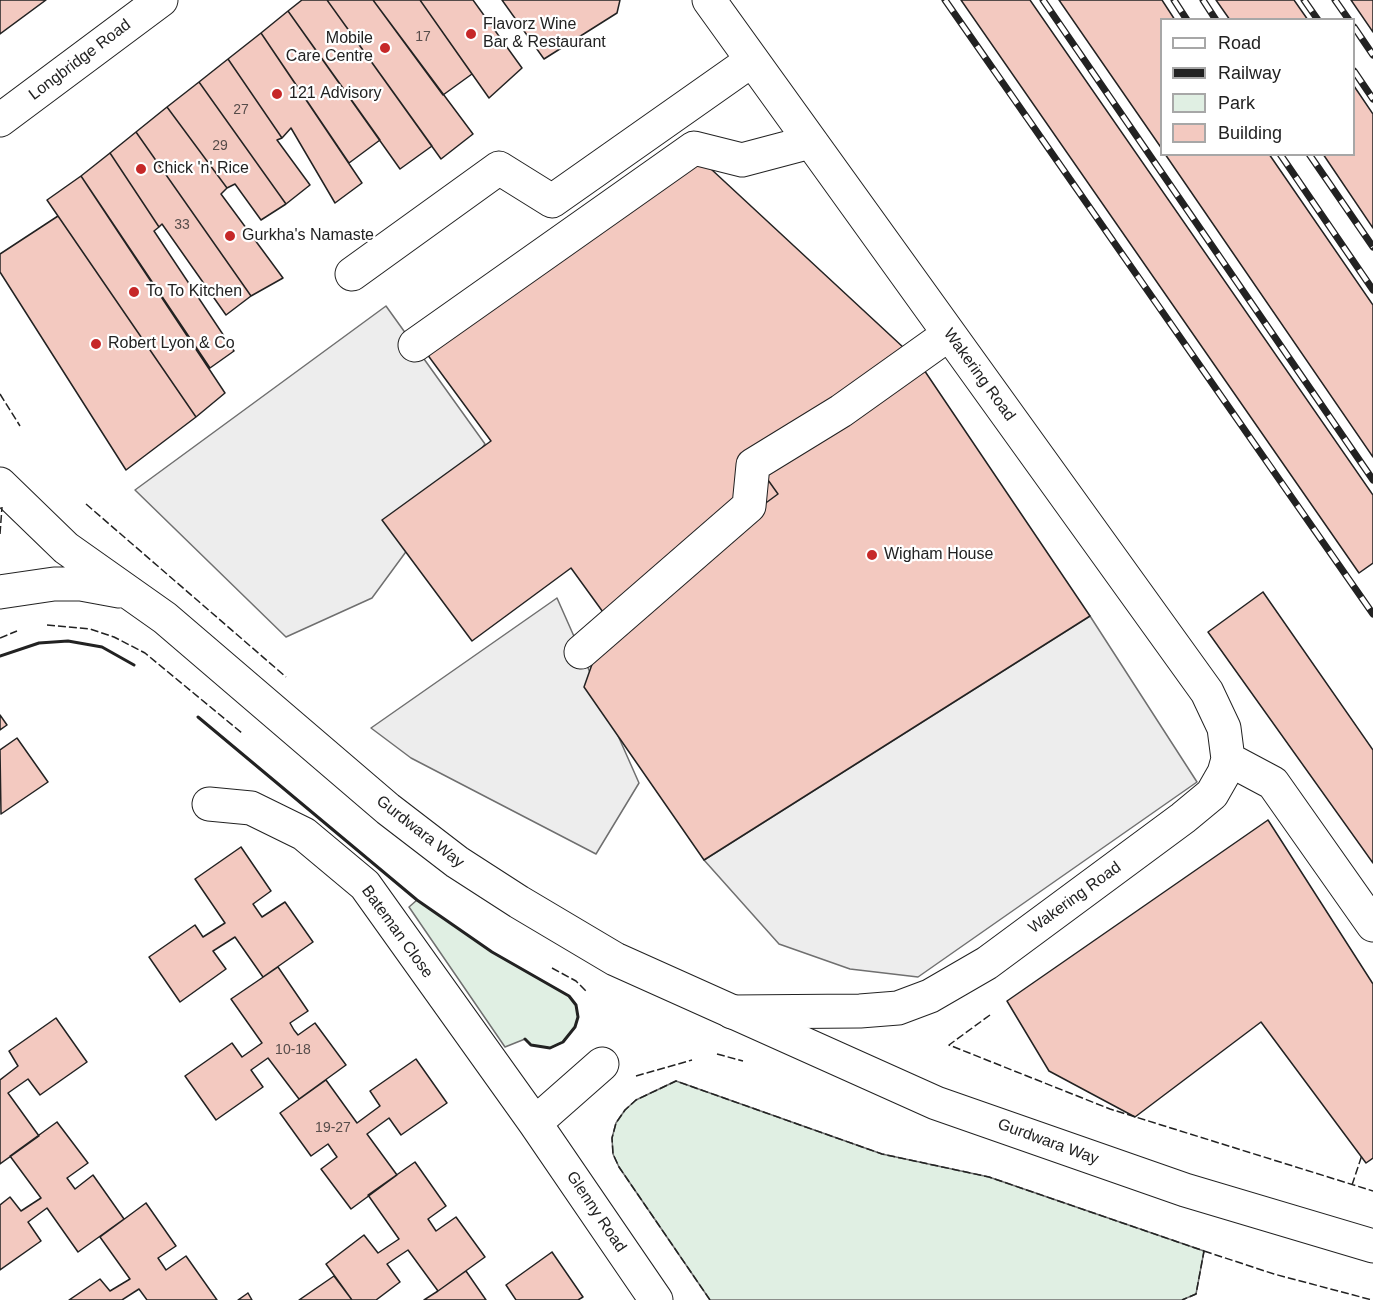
<!DOCTYPE html>
<style>
body{margin:0}
#map{position:relative;width:1373px;height:1300px;overflow:hidden;background:#fff;font-family:Helvetica,sans-serif}
canvas{display:block}
.legend{position:absolute;left:1160px;top:18px;width:195px;height:138px;box-sizing:border-box;background:#fff;border:2px solid #a7a7a7;margin:0;padding:8px 10px;list-style:none;font-size:18px;color:#222}
.legend li{display:flex;align-items:center;gap:12px;height:30px}
.legend b{width:30px;border:2px solid #a7a7a7}
</style>
<div id="map">
<canvas width="1373" height="1300"></canvas>
<ul class="legend">
<li><b style="height:8px;background:#fff"></b>Road</li>
<li><b style="height:8px;background:#222"></b>Railway</li>
<li><b style="height:16px;background:#e0efe3"></b>Park</li>
<li><b style="height:16px;background:#f3c9c0"></b>Building</li>
</ul>
</div>
<script>
const ctx = document.querySelector('canvas').getContext('2d');
ctx.lineJoin = 'round';
function fill(path, color) { ctx.fillStyle = color; ctx.fill(path, 'evenodd'); }
const toPath = rows => new Path2D(rows.map(r => 'M' + r).join(''));
function stroke(path, color, width, dash) { ctx.strokeStyle = color; ctx.lineWidth = width; ctx.lineCap = dash ? 'butt' : 'round'; ctx.setLineDash(dash || []); ctx.stroke(path); }
function label(font, color, halo, rows, align = 'center') {
  ctx.font = font + ' Helvetica,sans-serif'; ctx.lineWidth = 4.5; ctx.setLineDash([]); ctx.textBaseline = 'middle'; ctx.strokeStyle = halo; ctx.fillStyle = color; for (const [text, x, y, turn = 0] of rows) {
    ctx.save(); ctx.translate(x, y); ctx.rotate((+turn || 0) * Math.PI / 180); ctx.textAlign = isNaN(turn) ? turn : align; if (halo) ctx.strokeText(text, 0, 0); ctx.fillText(text, 0, 0); ctx.restore();
  }
}
const green = toPath([
 [417,900,492,952,569,996,576,1005,578,1017,575,1027,563,1042,550,1048,531,1045,525,1039,505,1047,409,907,417,900],
 [676,1081,882,1154,989,1177,1204,1251,1196,1294,1182,1300,710,1300,619,1167,613,1154,612,1138,616,1123,625,1110,636,1100,676,1081]
]);
fill(green, '#e0efe3');
stroke(green, '#6f6f6f', 1.5);
const parking = toPath([
 [386,306,485,444,372,598,286,637,135,490,386,306],
 [557,598,639,783,596,854,411,758,371,728,557,598],
 [1090,616,1197,782,918,977,850,969,779,944,704,860,1090,616]
]);
fill(parking, '#ededed');
stroke(parking, '#6f6f6f', 1.5);
const building = toPath([
 [0,0,46,0,0,34,0,0],
 [302,0,327,0,432,146,400,169,288,11,302,0],
 [327,0,373,0,473,134,441,159,327,0],
 [373,0,420,0,472,74,443,95,373,0],
 [420,0,473,0,522,68,489,98,420,0],
 [502,0,620,0,617,13,544,59,502,0],
 [961,0,1030,0,1373,495,1373,563,1359,573,961,0],
 [1059,0,1162,0,1175,20,1162,20,1162,149,1059,0],
 [1216,0,1294,0,1308,20,1230,20,1216,0],
 [1351,0,1373,0,1373,32,1351,0],
 [288,11,380,140,349,163,261,33,288,11],
 [261,33,362,183,335,203,291,128,282,138,228,59,261,33],
 [228,59,282,138,277,140,310,185,286,204,199,82,228,59],
 [199,82,286,204,261,220,235,184,227,188,167,107,199,82],
 [1354,86,1373,114,1373,228,1323,154,1354,154,1354,86],
 [167,107,227,188,221,194,283,278,251,296,136,132,167,107],
 [136,132,251,296,226,315,162,224,159,227,110,153,136,132],
 [110,153,159,227,154,231,234,351,210,368,81,176,110,153],
 [1165,154,1269,154,1373,305,1373,457,1165,154],
 [697,156,918,361,758,466,778,494,608,619,571,568,472,641,382,520,491,441,427,354,697,156],
 [81,176,225,393,196,417,47,200,81,176],
 [58,216,196,417,126,470,0,272,0,254,58,216],
 [918,361,1090,616,704,860,584,687,608,619,778,494,758,466,918,361],
 [1263,592,1373,750,1373,863,1208,632,1263,592],
 [0,715,7,725,0,730,0,715],
 [17,738,48,782,1,814,0,750,17,738],
 [1268,820,1373,984,1373,1158,1366,1163,1261,1022,1135,1117,1049,1071,1007,1001,1268,820],
 [241,847,271,891,253,904,262,917,285,902,313,942,263,977,235,937,213,951,226,969,180,1002,149,957,195,925,203,937,225,923,195,879,241,847],
 [278,967,308,1011,290,1023,294,1030,298,1035,315,1023,346,1065,299,1099,268,1058,251,1070,263,1087,216,1120,185,1076,232,1043,242,1057,262,1043,231,999,278,967],
 [56,1018,87,1062,40,1095,28,1079,8,1093,39,1136,0,1164,0,1080,18,1066,9,1051,56,1018],
 [416,1059,447,1103,401,1135,389,1118,367,1134,397,1175,351,1209,321,1169,337,1157,328,1144,311,1156,280,1113,326,1080,357,1123,380,1106,370,1091,416,1059],
 [57,1122,88,1163,67,1178,75,1189,93,1175,124,1219,78,1252,47,1208,28,1222,41,1241,0,1270,0,1205,10,1197,21,1211,41,1198,10,1156,57,1122],
 [415,1162,446,1206,428,1219,436,1231,456,1217,485,1257,438,1291,408,1250,387,1264,400,1282,376,1300,352,1300,326,1264,364,1235,378,1253,399,1239,368,1195,415,1162],
 [146,1203,176,1246,158,1258,166,1270,186,1256,217,1300,147,1300,139,1289,122,1300,69,1300,100,1279,110,1291,130,1279,100,1237,146,1203],
 [552,1252,583,1297,578,1300,516,1300,506,1285,552,1252],
 [466,1271,486,1300,424,1300,438,1291,466,1271],
 [334,1276,352,1300,299,1300,334,1276],
 [248,1293,252,1300,238,1300,248,1293]
]);
fill(building, '#f3c9c0');
stroke(building, '#222', 1.5);
const minor = toPath([
 [709,0,1207,692,1224,728,1228,759,1224,773,1212,794,1183,818,987,963,930,996,898,1008,860,1011,732,1012],
 [0,120,161,0],
 [352,274,499,168,552,201,751,61],
 [415,345,694,148,742,160,810,142],
 [581,652,749,506,753,465,841,411,949,334],
 [1228,759,1273,783,1373,925],
 [209,804,251,808,304,834,365,885,535,1123,656,1300],
 [535,1123,602,1064]
]);
const major = toPath([
 [0,484,66,548,165,618,388,809,457,862,519,902,615,959,936,1103,1185,1190,1373,1246],
 [0,592,54,584,81,584,119,591]
]);
stroke(minor, '#222', 35);
stroke(major, '#222', 35);
stroke(minor, '#fff', 33);
stroke(major, '#fff', 33);
const rail = toPath([
 [945,0,1373,614],
 [1043,0,1373,480],
 [1174,0,1187,20],
 [1203,0,1216,20],
 [1304,0,1318,20],
 [1335,0,1349,20],
 [1354,27,1373,55],
 [1354,71,1373,99],
 [1280,154,1373,290],
 [1309,154,1373,247]
]);
stroke(rail, '#222', 7);
stroke(rail, '#fff', 4.5, [14]);
stroke(toPath([
 [0,394,20,426],
 [86,504,286,677],
 [0,534,2,507],
 [47,625,90,629,114,637,145,653,242,733],
 [0,638,17,631],
 [552,968,576,981,586,991],
 [990,1015,949,1045,1110,1109,1373,1191],
 [717,1054,743,1061],
 [636,1076,692,1060],
 [1352,1185,1362,1155],
 [1204,1251,1274,1274,1372,1300],
 [710,1300,619,1167,613,1154,612,1138,616,1123,625,1110,636,1100,676,1081,882,1154,989,1177,1204,1251,1196,1294,1182,1300]
]), '#222', 1.5, [8, 3]);
stroke(toPath([
 [0,656,39,643,68,641,102,647,134,665],
 [198,717,417,900,492,952,569,996,576,1005,578,1017,575,1027,563,1042,550,1048,531,1045,525,1039]
]), '#222', 3);
for (const [x, y, r, color] of [
 [471,34,6,"#c62828"],
 [385,48,6,"#c62828"],
 [277,94,6,"#c62828"],
 [141,169,6,"#c62828"],
 [230,236,6,"#c62828"],
 [134,292,6,"#c62828"],
 [96,344,6,"#c62828"],
 [872,555,6,"#c62828"]
]) { const dot = new Path2D(); dot.arc(x, y, r, 0, 2 * Math.PI); ctx.fillStyle = color; ctx.fill(dot); stroke(dot, '#fff', 2); }
label('14px', '#564c4a', null, [
 ["17",423,37],
 ["27",241,110],
 ["29",220,146],
 ["33",182,225],
 ["10-18",293,1050],
 ["19-27",333,1128]
]);
label('16px', '#222', '#fff', [
 ["Flavorz Wine",483,25],
 ["Bar & Restaurant",483,43],
 ["Mobile",373,39,"right"],
 ["Care Centre",373,57,"right"],
 ["121 Advisory",289,94],
 ["Chick 'n' Rice",153,169],
 ["Gurkha's Namaste",242,236],
 ["To To Kitchen",146,292],
 ["Robert Lyon & Co",108,344],
 ["Wigham House",884,555]
], 'left');
label('16px', '#222', '#fff', [
 ["Longbridge Road",80,60,-37],
 ["Wakering Road",979,375,54],
 ["Gurdwara Way",420,832,38],
 ["Wakering Road",1075,898,-36],
 ["Bateman Close",397,932,54],
 ["Gurdwara Way",1048,1142,20],
 ["Glenny Road",596,1212,56]
]);
</script>
